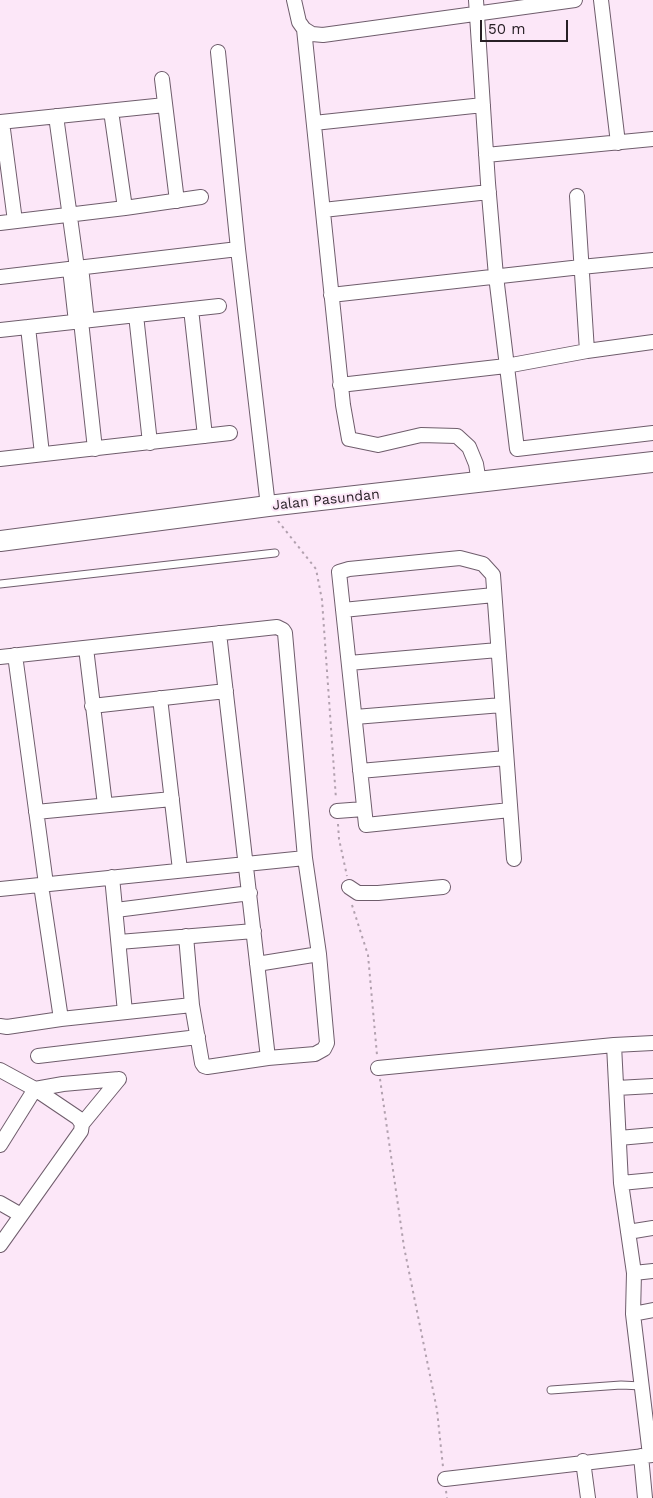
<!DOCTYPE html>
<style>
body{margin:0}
#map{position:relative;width:653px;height:1498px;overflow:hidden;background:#fce7f8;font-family:"Work Sans",sans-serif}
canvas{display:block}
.scale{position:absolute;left:480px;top:20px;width:88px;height:22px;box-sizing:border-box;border:2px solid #282026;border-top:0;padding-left:6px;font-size:15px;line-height:18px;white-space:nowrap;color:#282026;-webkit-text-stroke:4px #fce7f8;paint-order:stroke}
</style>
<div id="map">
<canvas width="653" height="1498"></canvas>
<div class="scale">50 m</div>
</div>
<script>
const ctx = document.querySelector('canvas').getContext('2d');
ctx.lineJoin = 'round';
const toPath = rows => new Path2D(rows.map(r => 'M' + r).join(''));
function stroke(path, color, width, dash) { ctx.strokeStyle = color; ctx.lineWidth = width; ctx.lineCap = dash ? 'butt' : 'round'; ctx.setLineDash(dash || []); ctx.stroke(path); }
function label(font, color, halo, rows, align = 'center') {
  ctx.font = font + ' "Work Sans",sans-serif'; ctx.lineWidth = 4; ctx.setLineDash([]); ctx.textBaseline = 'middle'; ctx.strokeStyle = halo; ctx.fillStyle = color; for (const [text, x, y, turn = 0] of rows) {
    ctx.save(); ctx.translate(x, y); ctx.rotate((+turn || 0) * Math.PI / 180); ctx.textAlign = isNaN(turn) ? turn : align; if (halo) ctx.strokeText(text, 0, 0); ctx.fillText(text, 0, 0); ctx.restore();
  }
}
const lane = toPath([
 [0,584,275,553],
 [551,1390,621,1385,642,1386]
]);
const street = toPath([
 [294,0,299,22,304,29,312,34,323,35,575,0],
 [476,0,488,183,496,276,517,449,653,433],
 [601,0,618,143],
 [304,29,343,405,349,439,378,445,421,435,457,436,469,447,476,464,479,482],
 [218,52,238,249,268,506],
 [162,79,177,201],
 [111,111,125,208],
 [56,116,77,268],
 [0,122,165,105],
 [2,122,15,221],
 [314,123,483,105],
 [486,155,653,139],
 [577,196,587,351],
 [323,210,489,192],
 [0,223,125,208,201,197],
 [81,267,87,321],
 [70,269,76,322],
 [0,277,238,249],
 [331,295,581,267,653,260],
 [191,309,205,436],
 [136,315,150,443],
 [81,321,95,449],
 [28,327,42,454],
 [0,330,219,306],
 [340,385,506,366,587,351,653,342],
 [0,459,230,433],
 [343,610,494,595],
 [219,633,268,1058],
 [86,648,105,805],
 [15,655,46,884],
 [0,657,277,627,283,630,285,633,305,858,319,954,327,1043,324,1049,315,1054,268,1058,207,1067,204,1066,202,1063,192,1005,186,936],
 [349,663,498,650],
 [160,698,180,870],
 [92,706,226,691],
 [355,717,502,705],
 [360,771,506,758],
 [510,810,366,825,339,572,349,569,460,558,483,564,493,575,514,859],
 [337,811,364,809],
 [36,812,172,799],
 [112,877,125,1012],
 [41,885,61,1019],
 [349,887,358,893,378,893,443,887],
 [0,889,305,858],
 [116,910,250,893],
 [119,942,254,931],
 [257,964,319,954],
 [0,1026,7,1027,61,1019,192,1005],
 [614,1045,621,1183,634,1273,633,1314,650,1455],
 [38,1056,198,1037],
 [378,1068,614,1045,653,1043],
 [0,1070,35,1089,78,1118,82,1124],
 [617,1088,653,1086],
 [619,1138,653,1135],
 [0,1145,35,1089,63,1084,119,1079],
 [621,1183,653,1180],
 [0,1203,21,1215],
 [628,1232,653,1228],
 [0,1245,81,1131,82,1124,119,1079],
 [634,1273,653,1271],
 [633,1314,653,1310],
 [641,1456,645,1498],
 [583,1461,588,1498],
 [445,1479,653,1455]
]);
const secondary = toPath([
 [0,541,268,506,653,462]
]);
stroke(lane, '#6f5d6c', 9);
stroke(street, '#6f5d6c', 16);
stroke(secondary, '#6f5d6c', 22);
stroke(toPath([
 [278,521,316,569,322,600,336,799],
 [338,824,339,839,347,876],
 [352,905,368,955,377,1055],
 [380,1079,404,1247,437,1410,443,1467],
 [446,1491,447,1498]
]), '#b2a1af', 2, [2.5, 4]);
stroke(lane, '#fff', 7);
stroke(street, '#fff', 14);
stroke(secondary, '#fff', 20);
label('14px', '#282026', '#fce7f8', [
 ["Jalan Pasundan",326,500,-6]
]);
</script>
